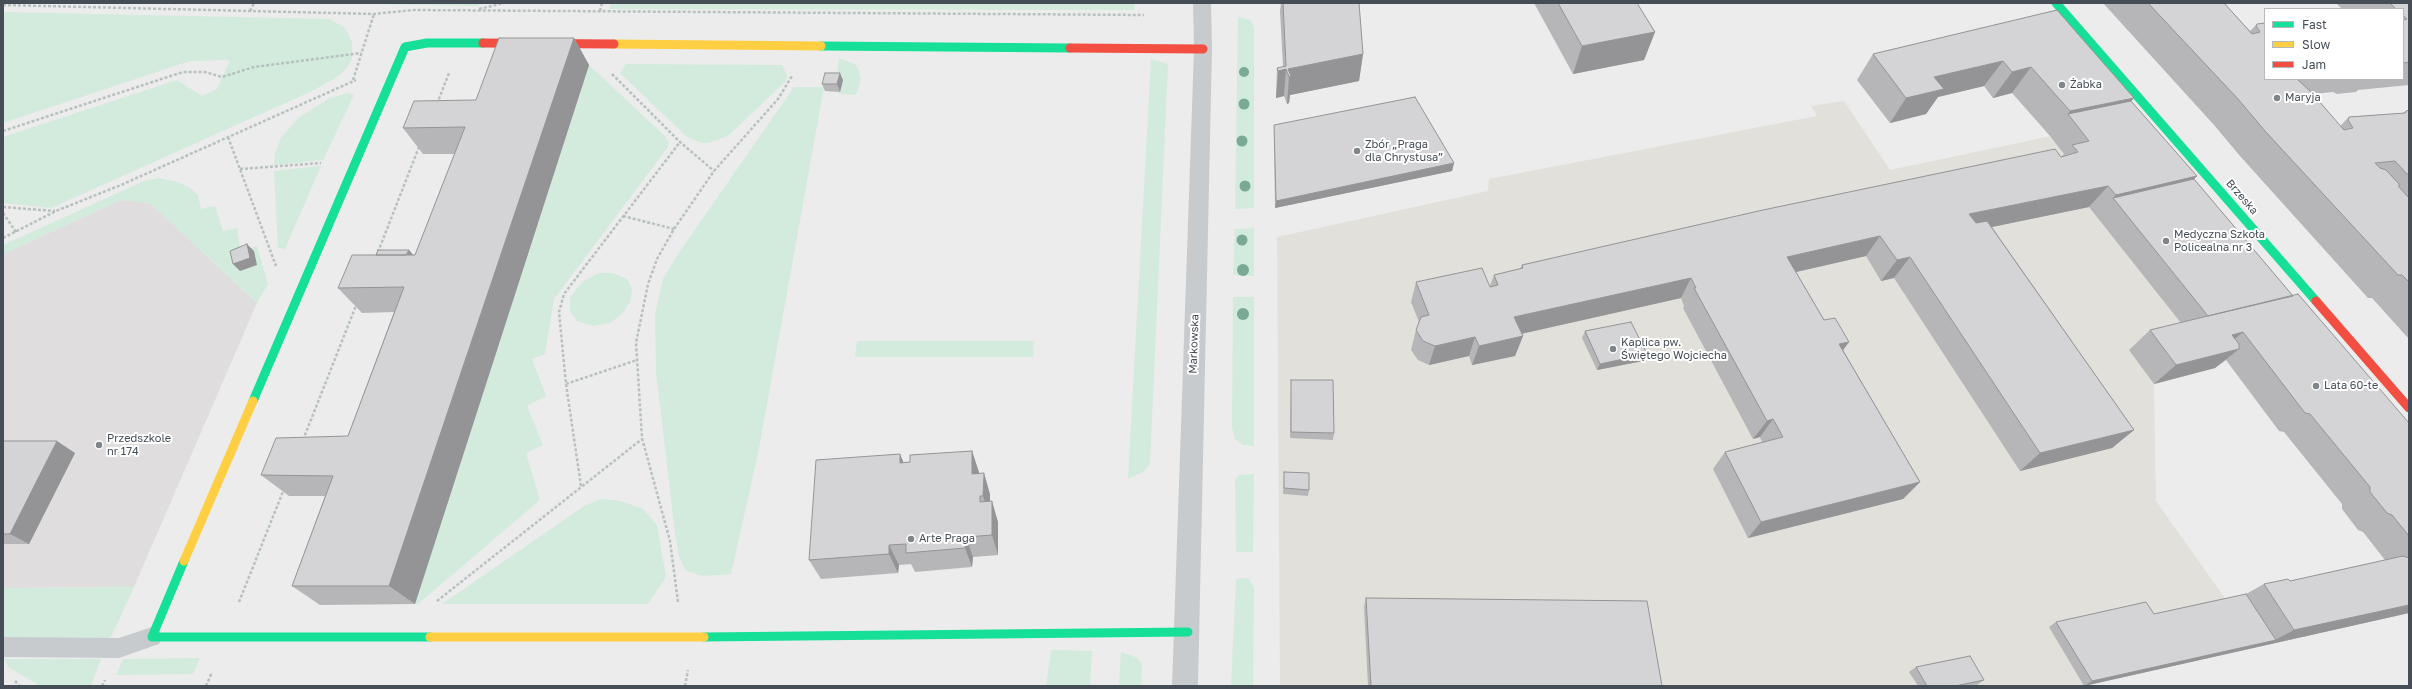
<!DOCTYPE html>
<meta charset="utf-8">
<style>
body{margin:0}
#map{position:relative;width:2412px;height:689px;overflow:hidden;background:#edecec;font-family:"Golos Text",sans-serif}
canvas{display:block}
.frame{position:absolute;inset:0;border:4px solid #454e57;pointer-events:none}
.legend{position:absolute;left:2264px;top:8px;width:140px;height:72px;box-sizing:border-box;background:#fff;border:1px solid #b5b8bc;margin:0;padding:5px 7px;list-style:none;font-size:12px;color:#454e57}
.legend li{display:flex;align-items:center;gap:8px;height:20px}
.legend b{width:20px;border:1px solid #b5b8bc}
</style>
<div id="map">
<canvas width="2412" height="689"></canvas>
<div class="frame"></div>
<ul class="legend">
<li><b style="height:5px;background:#16e098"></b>Fast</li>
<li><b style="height:5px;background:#ffcf43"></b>Slow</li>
<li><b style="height:5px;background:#f24e42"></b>Jam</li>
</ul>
</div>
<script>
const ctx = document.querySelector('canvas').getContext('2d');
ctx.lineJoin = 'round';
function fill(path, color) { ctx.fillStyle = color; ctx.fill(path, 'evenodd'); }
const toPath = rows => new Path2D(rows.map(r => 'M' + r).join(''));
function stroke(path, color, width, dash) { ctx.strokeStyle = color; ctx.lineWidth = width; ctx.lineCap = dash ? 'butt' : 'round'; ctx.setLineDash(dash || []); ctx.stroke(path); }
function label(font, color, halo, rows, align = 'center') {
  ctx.font = font + ' "Golos Text",sans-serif'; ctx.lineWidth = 4; ctx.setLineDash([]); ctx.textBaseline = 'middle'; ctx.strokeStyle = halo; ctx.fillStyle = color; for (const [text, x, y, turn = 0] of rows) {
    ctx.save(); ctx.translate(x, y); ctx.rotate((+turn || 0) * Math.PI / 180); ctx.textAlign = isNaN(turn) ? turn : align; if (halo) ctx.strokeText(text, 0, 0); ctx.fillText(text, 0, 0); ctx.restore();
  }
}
fill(toPath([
 [1844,101,1890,170,2113,123,2274,314,2154,384,2156,501,2227,601,2266,645,2083,686,1280,686,1277,237,1488,191,1489,179,1817,116,1811,106]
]), '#e2e0da');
fill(toPath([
 [121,200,150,203,257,303,134,587,3,588,3,254]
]), '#dfdddd');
fill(toPath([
 [313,3,487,3,477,6],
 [611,3,1135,3,1134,10,609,9],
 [3,12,330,19,345,28,352,42,352,59,345,70,334,79,310,92,51,208,3,203,3,137,177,80,202,96,217,89,230,60,190,61,3,123],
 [1238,17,1250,20,1254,27,1254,208,1235,209],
 [839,58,855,64,858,68,861,79,856,95,839,94,842,80,836,80],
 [1151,59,1168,64,1150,464,1143,472,1128,479],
 [626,64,782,65,787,75,786,81,728,136,709,143,701,143,687,137,620,73],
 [589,65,666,137,669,142,668,147,554,299,545,354,532,359,546,396,527,406,543,445,526,453,540,500,418,604,415,604],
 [794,87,824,87,758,454,731,574,703,576,686,571,679,557,675,533,656,372,655,314,663,279,678,254],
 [347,93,354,95,323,160,274,165,275,153,281,138,298,118,330,98],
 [321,166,285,249,278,248,274,171],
 [159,178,178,182,190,188,198,195,201,209,215,206,223,231,237,228,241,252,257,246,268,284,257,303,150,203,121,200,3,254,3,245,144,181],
 [1254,228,1254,276,1233,275,1235,229],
 [598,273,613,273,627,279,632,288,631,300,622,314,610,323,593,326,577,321,570,311,570,298,581,283],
 [1233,297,1254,297,1254,446,1243,445,1235,439,1232,428],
 [857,341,1034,341,1033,357,855,357],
 [1254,474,1253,552,1236,552,1235,480,1239,475],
 [601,499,621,501,643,509,657,525,666,577,648,604,442,604,584,506],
 [1248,578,1254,587,1253,686,1231,686,1236,579],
 [134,587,112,635,107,640,3,640,3,588],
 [1051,650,1092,651,1090,686,1046,686],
 [1121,652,1138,658,1142,665,1141,686,1119,686],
 [200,658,193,674,116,675,123,659],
 [5,659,101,659,91,686,40,686,8,667]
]), '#d2ebdd');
stroke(toPath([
 [3,5,374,14,414,10,1144,15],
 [479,9,504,3],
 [250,11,254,3],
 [600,11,602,3],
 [612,74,680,142,714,171],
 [353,80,374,14],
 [437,104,449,73],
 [3,131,183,72,205,72,222,77,254,67,361,53],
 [228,137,276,266],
 [240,169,321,163],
 [3,207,55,211],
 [3,213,16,232],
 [623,216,674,229],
 [3,238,56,211,121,185,356,80],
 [378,252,419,147],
 [566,384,637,360],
 [303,440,357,303],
 [581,486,566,384,559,312,564,294,680,142],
 [437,601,642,439],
 [239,602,284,489],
 [678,602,670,541,642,438,636,343,648,284,657,259,674,229,714,171,778,99,792,76],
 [15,681,20,686],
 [102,686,105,680],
 [206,686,212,672],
 [685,686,688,670]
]), '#b7c1be', 2.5, [3, 2]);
fill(toPath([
 [152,627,159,630,162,637,159,644,119,658,3,657,3,637,119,638,152,627]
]), '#c8cbcd');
fill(toPath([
 [1193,3,1211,3,1212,49,1198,686,1172,686,1194,49,1193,3]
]), '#c8cbcd');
stroke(toPath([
 [2056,3,2316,301],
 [821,46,1070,48],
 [253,401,405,47,427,43,483,43],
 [184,561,152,637,430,637],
 [704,637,1188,632]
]), '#16e098', 9);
stroke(toPath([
 [614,44,821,46],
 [184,561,253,401],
 [430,637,704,637]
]), '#ffcf43', 9);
stroke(toPath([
 [483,43,614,44],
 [1070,48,1203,49],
 [2316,301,2409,408]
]), '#f24e42', 9);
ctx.fillStyle = '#7aa994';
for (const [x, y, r] of [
 [1244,72,5],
 [1244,104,5.5],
 [1242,141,5.5],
 [1245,186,5.5],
 [1242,240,5.5],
 [1243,270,6],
 [1243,314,6]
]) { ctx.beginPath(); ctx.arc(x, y, r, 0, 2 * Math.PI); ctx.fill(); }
fill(toPath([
 [1281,3,1359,3,1363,54,1359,81,1290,95,1289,103,1287,104,1284,96,1276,98,1277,68,1283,67,1280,11],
 [1534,3,1637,3,1655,32,1644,60,1573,74],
 [2103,3,2224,3,2250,31,2257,24,2265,23,2265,79,2403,79,2403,9,2342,9,2336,3,2409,3,2409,85,2358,90,2356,92,2337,94,2333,92,2313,94,2340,126,2349,117,2403,113,2406,111,2409,110,2409,196,2407,196,2409,198,2409,339,2372,298,2368,298,2240,156,2214,125],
 [2057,10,2131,101,2197,176,2194,179,2293,296,2409,423,2409,613,2084,686,2049,627,2056,622,2154,614,2246,594,2264,584,2290,581,2385,560,2363,532,2358,530,2342,509,2342,504,2284,432,2279,431,2226,360,2215,368,2154,384,2129,350,2150,330,2181,323,2089,207,1992,227,2134,430,2112,448,2020,471,1894,278,1881,281,1866,256,1796,272,1824,320,1849,342,1843,350,1920,482,1903,499,1748,538,1713,469,1725,452,1762,442,1760,437,1753,439,1683,308,1684,306,1681,298,1521,334,1523,336,1515,356,1472,365,1469,356,1429,365,1418,360,1411,350,1416,330,1419,322,1411,302,1416,282,1490,286,1494,275,1520,269,1522,265,2062,156,2064,154,2050,136,2012,93,1993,98,1984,86,1938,97,1926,114,1890,123,1857,80,1873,54],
 [574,38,589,65,415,604,320,605,292,586,325,496,289,496,261,475,348,436,394,312,362,313,338,288,376,255,409,250,413,255,415,255,455,154,423,154,403,128,476,100],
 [843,80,840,92,825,91,822,84],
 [1274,125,1454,163,1452,171,1275,208,1274,132],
 [1585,331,1643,361,1597,370,1582,338],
 [1291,380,1334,433,1333,440,1290,438,1291,386],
 [3,441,75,453,29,544,3,544],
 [972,451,979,474,990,494,990,501,998,522,998,555,973,557,972,567,915,572,911,564,899,565,898,573,821,579,809,560,903,462,910,462],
 [1284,472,1309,490,1308,496,1283,494],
 [1366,598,1662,686,1368,686,1364,607],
 [1916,667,1984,680,1977,685,1971,686,1918,686,1909,672]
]), '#b6b6b8');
fill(toPath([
 [1655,32,1644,60,1573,74,1582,46],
 [574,38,589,65,415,604,389,586],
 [1363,54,1359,81,1290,95,1289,103,1287,104,1289,77,1288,69],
 [2003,61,1984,86,1938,97,1926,114,1890,123,1906,98,1934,77],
 [2031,67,2012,93,1993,98,2012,72],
 [1286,69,1284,96,1276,98,1278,71],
 [840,73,843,80,840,92,837,84],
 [2134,98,2113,123,2068,114,2070,111],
 [1454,163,1452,171,1275,208,1276,201],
 [2197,176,2176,197,2113,198,2116,195],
 [2108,186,2089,207,1953,235,1969,214],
 [1880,236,1866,256,1774,277,1787,257],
 [247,244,254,251,257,265,240,271,233,264],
 [409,250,415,257,399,273],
 [1910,257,1894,278,1881,281,1897,260],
 [1691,278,1681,298,1507,337,1514,317],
 [2243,332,2219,352,2232,335],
 [1523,336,1515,356,1472,365,1479,346],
 [1475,337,1469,356,1429,365,1435,346],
 [1849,342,1835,361,1839,344],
 [2239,349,2215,368,2154,384,2176,365],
 [1647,354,1643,361,1597,370,1600,364],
 [1773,419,1760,437,1753,439,1767,421],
 [2134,430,2112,448,2020,471,2040,453],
 [57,441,75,453,29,544,10,534],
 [972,451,979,472,979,495,972,474],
 [900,454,909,475,900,463],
 [984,473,990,494,990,517,983,496],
 [1920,482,1903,499,1748,538,1761,522],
 [992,501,998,522,998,555,992,535],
 [966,537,973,557,972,567,965,548],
 [889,545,899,565,898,573,889,554],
 [2409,605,2409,613,2084,686,2092,681,2275,640,2294,630]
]), '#949496');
const building = toPath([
 [1283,3,1359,3,1363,54,1288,69,1291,76,1289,77,1286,69,1278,71,1277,68,1286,66,1283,3],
 [1558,3,1637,3,1655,32,1582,46,1558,3],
 [2148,3,2224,3,2252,34,2260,32,2256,26,2257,24,2265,23,2265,79,2297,79,2312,93,2344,130,2353,128,2348,120,2349,117,2405,113,2406,111,2409,110,2409,174,2407,174,2395,161,2375,163,2380,168,2386,170,2399,184,2399,187,2409,198,2409,282,2402,275,2398,275,2265,131,2238,99,2148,3],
 [2390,3,2409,3,2409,62,2403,63,2403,20,2407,19,2403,15,2403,9,2396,9,2390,3],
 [2057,10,2134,98,2070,111,2031,67,2012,72,2003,61,1934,77,1944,89,1906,98,1873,54,2057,10],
 [499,38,574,38,389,586,292,586,333,476,261,475,276,438,348,436,404,287,338,288,352,255,415,255,465,127,403,128,414,101,476,100,499,38],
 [825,73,840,73,837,84,822,84,825,73],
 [1415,97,1454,163,1276,201,1274,125,1415,97],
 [2131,101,2197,176,2116,195,2108,186,1969,214,1976,223,1987,221,2134,430,2040,453,1910,257,1897,260,1880,236,1787,257,1824,320,1835,318,1849,342,1839,344,1920,482,1761,522,1725,452,1783,437,1773,419,1767,421,1694,288,1696,288,1691,278,1514,317,1523,336,1479,346,1475,337,1435,346,1423,341,1416,330,1421,317,1429,315,1416,282,1482,268,1490,287,1498,285,1494,275,1523,268,1522,265,1763,210,2055,149,2061,157,2078,152,2072,145,2089,141,2068,114,2131,101],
 [2194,179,2293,296,2208,316,2113,198,2194,179],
 [247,244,250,258,233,264,230,251,247,244],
 [378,250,409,250,406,255,376,255,378,250],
 [2298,294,2409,423,2409,536,2392,515,2387,513,2370,492,2370,487,2310,414,2305,413,2243,332,2232,335,2239,344,2239,349,2176,365,2150,330,2298,294],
 [1631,322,1647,354,1600,364,1585,331,1631,322],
 [1291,380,1333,380,1334,433,1291,432,1291,380],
 [3,441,57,441,10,534,3,534,3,441],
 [972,451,972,474,984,473,983,496,980,496,980,502,992,501,992,535,966,537,965,548,906,553,906,544,889,545,889,554,809,560,816,460,900,454,900,463,910,462,910,455,972,451],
 [1284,472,1309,473,1309,490,1284,488,1284,472],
 [2403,556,2409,558,2409,605,2294,630,2264,584,2288,579,2290,581,2403,556],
 [2246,594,2276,640,2092,681,2056,622,2146,602,2154,614,2246,594],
 [1366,598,1647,601,1662,686,1371,686,1366,598],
 [1970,656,1984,680,1955,686,1927,686,1916,667,1970,656]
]);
fill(building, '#d4d4d6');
stroke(building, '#949496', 1);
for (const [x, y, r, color] of [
 [2062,85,4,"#80858b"],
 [2277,98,4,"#80858b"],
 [1357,151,4,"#80858b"],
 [2166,241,4,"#80858b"],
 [1613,349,4,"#80858b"],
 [2316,386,4,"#80858b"],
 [99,445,4,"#80858b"],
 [911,539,4,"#80858b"]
]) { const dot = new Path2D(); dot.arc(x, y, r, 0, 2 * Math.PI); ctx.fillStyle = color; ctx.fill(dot); stroke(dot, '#fff', 1.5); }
label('11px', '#454e57', '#fff', [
 ["Żabka",2070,85],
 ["Maryja",2285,98],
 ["Zbór „Praga",1365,145],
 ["dla Chrystusa”",1365,158],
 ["Medyczna Szkoła",2174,235],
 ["Policealna nr 3",2174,248],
 ["Kaplica pw.",1621,343],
 ["Świętego Wojciecha",1621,356],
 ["Lata 60-te",2324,386],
 ["Przedszkole",107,439],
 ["nr 174",107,452],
 ["Arte Praga",919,539]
], 'left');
label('11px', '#454e57', '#fff', [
 ["Brzeska",2242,197,49],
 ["Markowska",1194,344,-88]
]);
</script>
